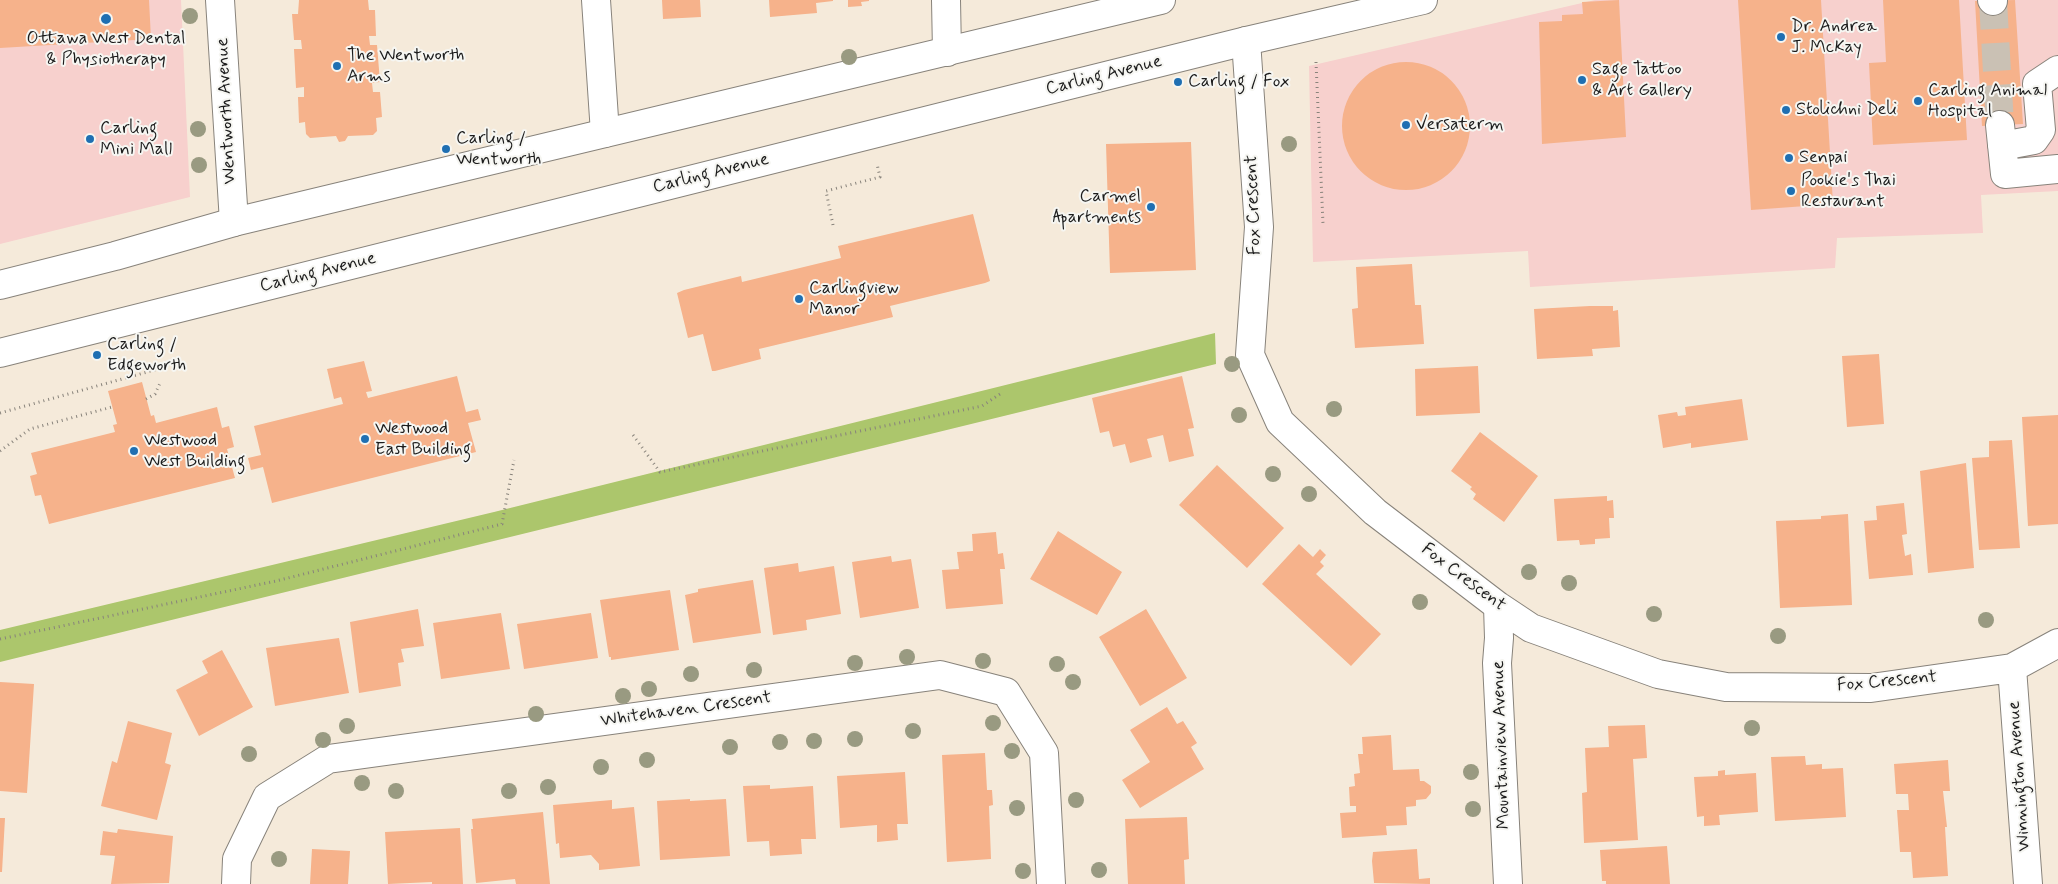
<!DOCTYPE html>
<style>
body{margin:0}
canvas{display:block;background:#f5eada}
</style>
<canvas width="2058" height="884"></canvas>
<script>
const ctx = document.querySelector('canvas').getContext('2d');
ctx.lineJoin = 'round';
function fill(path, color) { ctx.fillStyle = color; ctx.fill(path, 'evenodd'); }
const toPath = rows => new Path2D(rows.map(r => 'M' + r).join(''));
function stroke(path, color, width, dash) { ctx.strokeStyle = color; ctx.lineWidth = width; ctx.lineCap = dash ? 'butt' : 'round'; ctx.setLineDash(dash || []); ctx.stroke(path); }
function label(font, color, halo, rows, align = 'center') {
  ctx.font = font + ' Mynerve,sans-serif'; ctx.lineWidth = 4; ctx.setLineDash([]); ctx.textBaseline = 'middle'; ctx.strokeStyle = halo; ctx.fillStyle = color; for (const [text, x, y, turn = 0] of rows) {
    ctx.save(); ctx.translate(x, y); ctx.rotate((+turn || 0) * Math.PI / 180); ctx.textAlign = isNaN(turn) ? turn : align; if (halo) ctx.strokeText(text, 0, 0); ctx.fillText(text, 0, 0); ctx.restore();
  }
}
fill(toPath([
 [0,0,181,0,190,197,0,244],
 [1595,0,2058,0,2058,191,1981,195,1983,233,1837,238,1835,268,1530,287,1528,251,1313,262,1309,66]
]), '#f7d0cd');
fill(toPath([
 [1215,333,1216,364,0,662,0,630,494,512]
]), '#acc66c');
fill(toPath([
 [0,0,149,0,151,39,0,48],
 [299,0,368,0,369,10,375,10,376,36,369,36,370,45,377,45,380,82,372,83,373,92,380,92,382,117,376,118,377,131,373,135,348,136,345,141,339,142,336,136,310,138,306,134,305,122,299,123,298,97,304,97,304,87,296,88,294,49,302,49,301,40,294,40,292,14,298,14],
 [662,0,700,0,701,17,663,19],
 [769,0,833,0,833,1,816,3,817,13,770,17],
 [848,0,869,0,869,1,861,2,862,6,848,7],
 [1619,0,1626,137,1542,144,1539,22,1562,21,1562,15,1583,14,1582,2],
 [1738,0,1821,0,1833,204,1751,210],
 [1883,0,1959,0,1967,140,1873,145,1869,63,1886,62],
 [2015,0,2023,124,1982,126,1975,1],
 '1342 126a64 64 0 1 1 128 0a64 64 0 1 1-128 0Z',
 [1191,142,1196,270,1110,273,1106,144],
 [973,214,990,281,985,283,890,306,893,317,759,349,761,359,715,371,712,371,703,334,688,338,677,293,684,290,741,276,742,282,841,258,838,246],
 [1412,264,1415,305,1421,305,1424,344,1355,348,1352,309,1358,308,1356,267],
 [1590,306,1613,306,1613,311,1618,310,1620,347,1592,349,1593,356,1537,359,1534,309],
 [1879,354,1884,424,1847,427,1842,356],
 [364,361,372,391,366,392,368,398,457,376,466,412,478,409,481,420,468,423,476,452,272,503,263,467,251,470,248,458,261,455,254,426,343,404,341,397,334,399,327,369],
 [1478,366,1480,413,1416,416,1415,369],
 [1182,376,1194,428,1188,429,1194,456,1169,462,1163,435,1147,439,1152,457,1130,463,1125,444,1113,447,1109,431,1100,433,1092,398],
 [142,382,151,416,154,415,156,423,217,407,222,428,229,426,234,447,227,449,235,478,49,524,41,495,35,496,30,476,37,474,31,453,115,432,113,425,117,424,108,391],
 [1742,399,1748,440,1691,448,1691,443,1663,448,1658,415,1677,412,1678,416,1686,415,1685,407],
 [2058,415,2058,524,2028,526,2022,417],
 [1480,432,1538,476,1504,522,1473,499,1476,494,1470,489,1472,487,1451,471],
 [2012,440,2020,548,1979,550,1972,458,1989,457,1989,441],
 [1966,463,1974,568,1928,573,1920,471],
 [1217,465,1284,528,1247,568,1179,505],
 [1607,496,1607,501,1613,500,1614,518,1609,518,1610,538,1595,539,1595,544,1580,545,1579,540,1557,541,1554,499],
 [1904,503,1907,534,1902,535,1905,556,1911,554,1913,575,1869,579,1864,521,1877,520,1876,506],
 [1848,514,1852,605,1780,608,1776,521,1821,519,1821,516],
 [1058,531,1122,572,1097,615,1030,579],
 [996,532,998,554,1003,553,1005,569,1000,569,1003,604,946,609,942,570,959,569,957,552,973,551,972,534],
 [1299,544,1313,557,1320,549,1326,555,1320,562,1324,566,1316,574,1381,634,1351,666,1262,584],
 [891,556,892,562,911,559,919,608,860,618,852,562],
 [798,563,799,572,834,566,841,614,806,620,807,630,773,635,764,568],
 [753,580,761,633,693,643,685,595,698,592,698,589],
 [670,590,679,650,611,660,611,657,609,657,600,600],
 [418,609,424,646,401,649,404,662,398,663,401,686,359,693,350,622],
 [1146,609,1187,678,1140,706,1099,637],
 [501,613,510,669,441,679,433,623],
 [591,613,598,658,524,669,517,624],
 [339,638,349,693,275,706,266,648],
 [222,650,253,707,199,736,176,690,208,673,202,661],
 [0,682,34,684,27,793,0,791],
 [1167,707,1177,724,1183,721,1197,743,1191,747,1204,769,1140,808,1122,780,1150,762,1130,730],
 [128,721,172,733,165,763,171,765,157,820,101,806,112,761,117,763],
 [1645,725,1647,758,1633,759,1638,840,1584,843,1582,793,1587,792,1585,748,1609,747,1608,726],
 [1391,735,1393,770,1419,769,1420,781,1424,781,1431,786,1431,793,1426,799,1416,800,1416,806,1406,807,1407,825,1386,826,1387,835,1342,838,1340,813,1356,812,1356,806,1350,806,1349,787,1355,786,1354,774,1360,773,1358,754,1363,754,1362,737],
 [985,753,987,790,992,790,993,805,989,806,991,859,947,862,942,755],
 [1805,756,1806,765,1822,764,1822,769,1843,768,1846,817,1775,821,1771,757],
 [1948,760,1950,791,1943,791,1947,827,1945,827,1948,876,1913,878,1911,852,1900,852,1897,810,1909,810,1908,794,1896,794,1894,764],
 [1725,770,1725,775,1756,773,1758,812,1719,815,1720,825,1704,826,1704,816,1697,817,1694,777,1718,776,1718,771],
 [905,772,908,824,897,824,898,840,877,842,877,825,840,828,837,776],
 [770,785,770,789,813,786,816,839,801,839,802,854,770,856,769,841,747,842,743,786],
 [690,799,690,801,726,799,730,856,660,860,657,801],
 [612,800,612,809,634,807,640,866,599,870,599,864,591,855,560,858,559,843,556,844,553,805],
 [543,812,550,884,516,884,515,879,476,883,471,829,473,829,472,819],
 [1187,817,1189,859,1184,860,1185,884,1128,884,1125,819],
 [0,818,5,818,2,872,0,872],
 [460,828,463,884,432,884,432,882,388,884,385,832],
 [118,829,173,836,169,883,111,884,115,856,100,855,103,831,117,833],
 [1667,846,1670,884,1606,884,1606,881,1602,881,1600,850],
 [312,849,350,851,348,884,310,884],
 [1417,849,1419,879,1430,878,1430,884,1374,883,1372,861,1373,852]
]), '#f6b28b');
stroke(toPath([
 [1993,1,2000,125]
]), '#cac1b4', 28, [28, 14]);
const minor = toPath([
 [220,0,234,222],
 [596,0,605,133],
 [946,0,947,52],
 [1992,0,1993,1],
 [1246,41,1259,227,1250,355,1280,422,1375,512,1498,606,1531,628,1658,674,1726,687,1871,688,2012,668,2058,643],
 [2000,125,2005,174,2058,169],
 [2002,146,2034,140,2041,130,2037,84,2058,70],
 [1498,606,1499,638,1497,663,1508,884],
 [2012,668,2028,884],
 [236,884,237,859,267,797,328,759,940,675,1006,692,1044,753,1051,884]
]);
const major = toPath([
 [0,285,115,256,234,222,1161,0],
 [0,353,965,111,1246,41,1423,0]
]);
stroke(minor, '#88837b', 30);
stroke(major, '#88837b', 30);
stroke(toPath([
 [1316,62,1323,224],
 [833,225,826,191,880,177,877,164],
 [146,399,155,394,161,381],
 [0,413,158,369],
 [633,435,660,472,982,406,1003,392],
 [0,451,30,429,112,407],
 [0,639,276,581,502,524,514,460]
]), '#88837b', 3, [1, 4]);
stroke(minor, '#fff', 28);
stroke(major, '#fff', 28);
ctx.fillStyle = '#999a81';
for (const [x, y] of [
 [190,16],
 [849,57],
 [198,129],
 [1289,144],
 [199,165],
 [1232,364],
 [1334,409],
 [1239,415],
 [1273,474],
 [1309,494],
 [1529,572],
 [1569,583],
 [1420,602],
 [1654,614],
 [1986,620],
 [1778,636],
 [907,657],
 [983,661],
 [855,663],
 [1057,664],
 [754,670],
 [691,674],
 [1073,682],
 [649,689],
 [623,696],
 [536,714],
 [993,723],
 [347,726],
 [1752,728],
 [913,731],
 [855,739],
 [323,740],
 [814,741],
 [780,742],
 [730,747],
 [1012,751],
 [249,754],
 [647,760],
 [601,767],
 [1471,772],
 [362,783],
 [548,787],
 [396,791],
 [509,791],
 [1076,800],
 [1017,808],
 [1473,809],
 [279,859],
 [1099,870],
 [1023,871]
]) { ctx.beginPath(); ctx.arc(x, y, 8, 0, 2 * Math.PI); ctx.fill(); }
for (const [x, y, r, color] of [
 [106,19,6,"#1f6fb2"],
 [1781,37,5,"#1f6fb2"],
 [337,66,5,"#1f6fb2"],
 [1582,80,5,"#1f6fb2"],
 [1178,82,5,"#1f6fb2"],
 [1918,101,5,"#1f6fb2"],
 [1786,110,5,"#1f6fb2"],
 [1406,125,5,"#1f6fb2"],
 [90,139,5,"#1f6fb2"],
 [446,149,5,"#1f6fb2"],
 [1789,158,5,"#1f6fb2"],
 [1791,191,5,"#1f6fb2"],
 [1151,207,5,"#1f6fb2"],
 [799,299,5,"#1f6fb2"],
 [97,355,5,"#1f6fb2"],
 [365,439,5,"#1f6fb2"],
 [134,451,5,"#1f6fb2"]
]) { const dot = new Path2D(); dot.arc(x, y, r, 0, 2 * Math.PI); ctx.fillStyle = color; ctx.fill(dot); stroke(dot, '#f6f6f2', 2); }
label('18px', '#1c1c1c', '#f6f6f2', [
 ["Dr. Andrea",1791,27],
 ["J. McKay",1791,48],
 ["Ottawa West Dental",106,39,"center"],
 ["& Physiotherapy",106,60,"center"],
 ["The Wentworth",347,56],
 ["Arms",347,77],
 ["Sage Tattoo",1592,70],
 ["& Art Gallery",1592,91],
 ["Carling / Fox",1188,82],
 ["Carling Animal",1928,91],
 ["Hospital",1928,112],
 ["Stolichni Deli",1796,110],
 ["Versaterm",1416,125],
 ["Carling",100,129],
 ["Mini Mall",100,150],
 ["Carling /",456,139],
 ["Wentworth",456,160],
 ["Senpai",1799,158],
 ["Pookie's Thai",1801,181],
 ["Restaurant",1801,202],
 ["Carmel",1141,197,"right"],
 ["Apartments",1141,218,"right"],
 ["Carlingview",809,289],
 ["Manor",809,310],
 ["Carling /",107,345],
 ["Edgeworth",107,366],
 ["Westwood",375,429],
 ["East Building",375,450],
 ["Westwood",144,441],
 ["West Building",144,462]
], 'left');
label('18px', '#1c1c1c', '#f6f6f2', [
 ["Carling Avenue",1104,76,-14],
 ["Wentworth Avenue",227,111,-93],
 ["Carling Avenue",711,174,-14],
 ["Fox Crescent",1254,205,-92],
 ["Carling Avenue",318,273,-14],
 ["Fox Crescent",1463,578,37],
 ["Fox Crescent",1887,682,-5],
 ["Whitehaven Crescent",686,710,-8],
 ["Mountainview Avenue",1502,745,-92],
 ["Winnington Avenue",2020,776,-94]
]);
</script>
